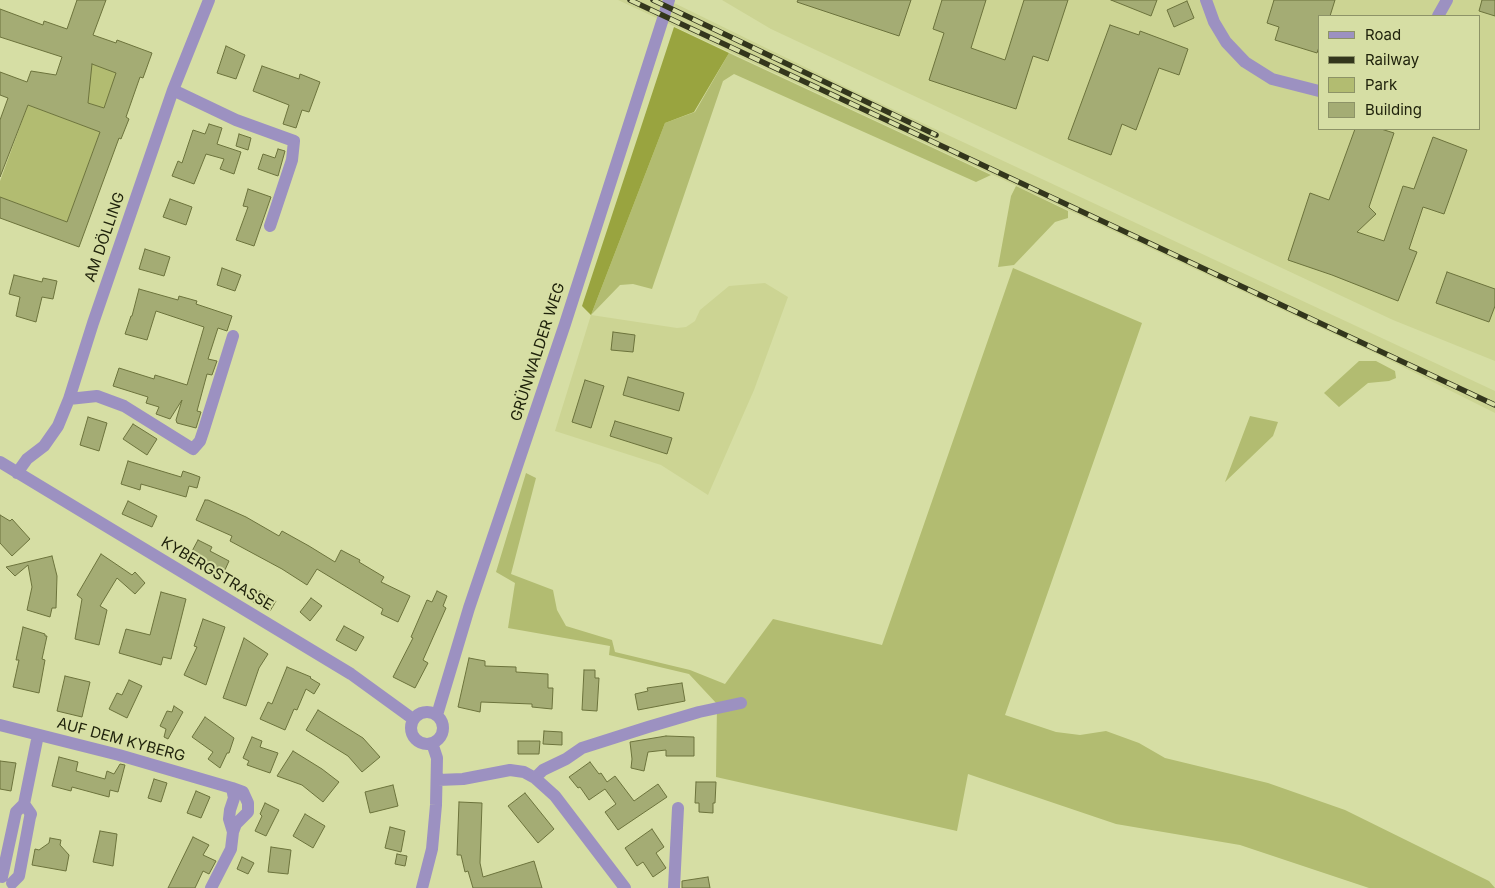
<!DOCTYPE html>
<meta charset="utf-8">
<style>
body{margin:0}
#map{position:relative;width:1495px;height:888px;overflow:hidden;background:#d6dea4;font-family:Inter,sans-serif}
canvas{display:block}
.legend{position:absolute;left:1318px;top:15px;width:162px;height:115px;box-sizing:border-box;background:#d6dea4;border:1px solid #8d9367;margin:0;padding:6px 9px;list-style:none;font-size:15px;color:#20230c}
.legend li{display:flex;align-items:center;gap:10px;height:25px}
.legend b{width:25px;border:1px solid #8d9367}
</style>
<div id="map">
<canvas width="1495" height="888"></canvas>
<ul class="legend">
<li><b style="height:6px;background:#9c91c1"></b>Road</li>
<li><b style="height:6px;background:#33361c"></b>Railway</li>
<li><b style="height:14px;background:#b2bc71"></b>Park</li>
<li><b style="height:14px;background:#a4ac74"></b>Building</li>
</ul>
</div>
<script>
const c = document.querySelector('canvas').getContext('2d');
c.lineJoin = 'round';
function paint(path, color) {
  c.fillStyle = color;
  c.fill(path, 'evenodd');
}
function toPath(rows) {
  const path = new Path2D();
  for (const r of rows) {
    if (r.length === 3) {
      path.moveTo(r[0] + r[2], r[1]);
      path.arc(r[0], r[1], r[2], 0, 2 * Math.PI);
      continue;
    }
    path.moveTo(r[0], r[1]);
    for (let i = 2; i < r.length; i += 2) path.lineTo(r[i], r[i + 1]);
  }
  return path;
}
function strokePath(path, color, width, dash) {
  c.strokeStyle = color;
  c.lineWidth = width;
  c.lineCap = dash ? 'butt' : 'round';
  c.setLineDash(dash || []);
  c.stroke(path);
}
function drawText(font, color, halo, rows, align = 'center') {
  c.font = font + ' Inter,sans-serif';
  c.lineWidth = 4;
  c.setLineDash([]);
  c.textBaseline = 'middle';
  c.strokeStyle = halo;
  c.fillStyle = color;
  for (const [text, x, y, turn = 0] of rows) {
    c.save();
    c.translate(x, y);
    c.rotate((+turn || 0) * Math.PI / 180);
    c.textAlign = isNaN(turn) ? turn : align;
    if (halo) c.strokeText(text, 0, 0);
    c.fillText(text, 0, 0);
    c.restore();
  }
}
paint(toPath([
 [618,0,668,0,856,92,1495,391,1495,413,1379,355],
 [722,0,1495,0,1495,361,1393,320,771,29],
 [1319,16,1479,16,1479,129,1319,129],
 [765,283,788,297,754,390,708,495,661,465,555,431,591,315,677,328,686,327,695,321,700,310,729,286]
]), '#ccd493');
paint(toPath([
 [729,53,991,175,976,182,734,74,723,81,652,289,633,284,620,285,591,315,665,123,695,112],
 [78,59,109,70,118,69,104,108,88,103,90,79],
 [28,105,100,132,67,222,0,197,0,181],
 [1016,186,1068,211,1068,218,1055,222,1014,265,998,267,1011,196],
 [1013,268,1142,323,1005,715,1056,732,1080,735,1106,731,1139,743,1165,758,1268,783,1345,810,1489,881,1495,888,1369,888,1240,845,1116,824,968,774,957,831,716,777,717,704,689,674,609,655,610,646,508,628,515,583,496,572,526,473,536,478,511,574,553,590,557,610,566,626,612,640,615,652,690,670,725,684,773,619,882,645],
 [1359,361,1376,361,1395,371,1396,378,1389,381,1368,383,1339,407,1324,393],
 [1250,416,1278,422,1273,436,1225,482]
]), '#b2bc71');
paint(toPath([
 [674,27,729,53,694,112,665,123,591,315,582,306]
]), '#99a43f');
const building = toPath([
 [77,0,106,0,93,35,116,43,117,40,152,53,143,78,140,77,126,117,129,119,121,139,119,138,79,247,0,218,0,197,67,222,100,132,28,105,0,177,0,120,8,98,0,95,0,72,27,82,31,71,56,75,62,57,0,37,0,9,43,25,44,21,67,29,77,0],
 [92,64,116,73,104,108,88,103,92,64],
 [798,0,911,0,899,36,797,2,798,0],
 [942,0,986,0,971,48,1005,60,1024,0,1068,0,1048,61,1033,56,1016,109,929,80,944,33,933,29,942,0],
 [1111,0,1157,0,1151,16,1111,0],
 [1274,0,1335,0,1330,16,1319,16,1319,47,1317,53,1275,40,1279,27,1267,23,1274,0],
 [1482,0,1495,0,1495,16,1479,11,1482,0],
 [1187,1,1194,18,1174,27,1167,10,1187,1],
 [1110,25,1139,35,1140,31,1188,49,1179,75,1159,68,1136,130,1122,124,1111,155,1068,139,1110,25],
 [226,46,245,55,236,79,217,73,226,46],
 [262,66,299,79,300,74,320,82,309,112,302,110,296,128,283,124,289,105,253,91,262,66],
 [209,124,222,128,217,144,241,152,234,174,220,169,224,159,206,154,194,184,172,176,178,161,182,163,193,130,205,134,209,124],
 [1355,129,1381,129,1394,133,1369,207,1376,214,1357,232,1384,241,1403,186,1414,189,1433,137,1467,150,1444,214,1423,207,1409,249,1417,252,1398,301,1332,275,1288,260,1310,193,1329,200,1355,129],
 [239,134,251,138,248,150,236,146,239,134],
 [278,149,285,151,278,176,258,169,263,154,275,158,278,149],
 [248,189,271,197,254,246,236,240,248,207,243,206,248,189],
 [170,199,192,207,186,225,163,217,170,199],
 [145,249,170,257,164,276,139,269,145,249],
 [222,268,241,275,235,291,217,285,222,268],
 [1447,272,1495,289,1495,306,1489,322,1436,303,1447,272],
 [14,275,42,282,43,278,57,281,53,299,42,297,36,322,16,316,20,297,9,294,14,275],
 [139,289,178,300,179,296,197,301,196,304,232,316,227,331,218,328,208,359,217,361,212,375,207,374,197,411,201,412,196,428,177,423,176,420,182,400,170,419,156,414,159,407,146,403,148,397,113,386,119,368,154,379,155,375,187,385,204,327,156,311,147,340,125,334,131,316,132,316,139,289],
 [613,332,635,335,633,352,611,350,613,332],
 [628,377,684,393,679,411,623,395,628,377],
 [585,380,604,386,591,428,572,422,585,380],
 [88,417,107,423,99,451,80,445,88,417],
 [615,421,672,438,667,454,610,436,615,421],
 [133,424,157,439,147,455,123,439,133,424],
 [128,461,181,477,183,471,192,474,200,477,197,488,189,486,186,497,141,484,140,490,121,484,128,461],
 [205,500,208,500,246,517,279,536,282,531,309,546,335,562,341,550,360,560,359,562,384,577,381,582,410,596,398,622,381,614,383,609,317,569,307,585,282,569,230,541,232,536,196,520,205,500],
 [128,501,157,516,152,527,122,514,128,501],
 [0,515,10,521,12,519,30,539,12,556,0,543,0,515],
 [198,540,212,547,210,551,229,561,224,572,210,565,211,563,191,553,198,540],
 [101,554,132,575,135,572,145,583,135,594,117,578,100,606,107,610,99,645,75,639,82,599,77,595,101,554],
 [52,556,57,576,56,608,52,608,50,617,27,610,32,587,28,565,15,576,6,567,52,556],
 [260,591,276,601,270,611,253,602,260,591],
 [437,591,447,596,443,606,446,608,423,660,428,663,415,688,393,677,413,638,411,637,427,600,432,602,437,591],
 [161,592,186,599,171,659,163,657,161,665,119,653,126,629,150,635,161,592],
 [311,598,322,606,310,621,300,612,311,598],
 [203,619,225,627,206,685,184,675,197,647,194,646,203,619],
 [344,626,364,637,356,651,336,640,344,626],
 [23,627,45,634,45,636,47,636,42,659,45,660,39,693,13,687,19,660,16,660,23,627],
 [244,638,268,654,259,668,246,706,223,698,244,638],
 [469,658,485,661,485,666,516,667,516,672,548,674,548,688,553,688,552,709,532,707,532,704,481,702,480,712,458,707,469,658],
 [287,667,311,677,310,678,320,684,314,694,306,689,297,710,294,709,285,730,260,719,268,702,272,704,287,667],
 [584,670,595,670,595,678,599,678,597,711,582,710,584,670],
 [65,676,90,682,82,717,57,711,65,676],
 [129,680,142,686,127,718,109,709,117,693,122,695,129,680],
 [682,683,685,701,638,710,635,694,648,691,647,688,682,683],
 [174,706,183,712,168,739,164,737,166,729,160,726,167,711,172,712,174,706],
 [318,710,363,738,380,757,362,772,348,756,306,730,318,710],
 [205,717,234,738,229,753,227,753,220,768,208,759,213,752,192,737,205,717],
 [544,731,562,732,562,745,543,744,544,731],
 [666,736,694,737,694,756,666,756,666,750,648,752,644,771,631,768,632,759,630,742,666,736],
 [252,737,262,741,260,747,278,753,270,773,247,765,249,761,243,758,252,737],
 [518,741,540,741,539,754,518,754,518,741],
 [293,751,322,769,339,782,323,802,302,785,277,776,293,751],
 [59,757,78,762,76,771,105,779,107,771,114,774,120,764,125,765,118,792,110,790,109,797,72,787,71,791,52,786,59,757],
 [0,761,16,763,11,791,0,789,0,761],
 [590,762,599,774,601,773,607,782,615,776,634,801,658,784,667,797,618,830,605,812,616,804,605,789,589,800,580,787,578,788,569,777,590,762],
 [154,779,167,783,161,802,148,798,154,779],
 [696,782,716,782,715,803,713,803,713,813,699,812,699,803,695,803,696,782],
 [393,785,398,806,370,813,365,792,393,785],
 [196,791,210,797,201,818,187,813,196,791],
 [525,793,554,829,538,843,508,806,525,793],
 [459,802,482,803,480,863,483,877,534,861,542,888,473,888,468,871,465,872,461,855,457,855,459,802],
 [265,803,279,810,266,836,255,831,262,816,260,814,265,803],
 [305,814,325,826,313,848,293,836,305,814],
 [390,827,405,831,401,852,385,848,390,827],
 [652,829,664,847,656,853,666,868,653,877,643,862,637,866,625,848,652,829],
 [100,831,117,834,113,866,93,862,100,831],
 [193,837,209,845,203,855,216,861,209,874,203,871,195,888,168,888,193,837],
 [50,838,61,840,60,845,69,855,66,871,32,865,35,849,39,850,49,843,50,838],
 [271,847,291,850,288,874,268,872,271,847],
 [397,854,407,856,405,866,395,864,397,854],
 [242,857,254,863,248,874,237,869,242,857],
 [708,877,710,888,682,888,682,881,708,877]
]);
paint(building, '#a4ac74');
strokePath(building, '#6c733c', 1);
strokePath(toPath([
 [1206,0,1214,22,1226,42,1245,62,1272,79,1319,91],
 [1438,16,1447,0],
 [173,90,236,120,294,141,292,160,270,226],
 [69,399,97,396,124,406,193,449,200,441,204,429,233,336],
 [0,462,351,674,413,719],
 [17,473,27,459,44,446,58,426,69,399,93,323,173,90,209,0],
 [427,728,16],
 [437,715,469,608,565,324,669,0],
 [0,725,119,755,232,788,243,792,248,803,248,812,236,824,233,832,231,849,211,888],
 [535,778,543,770,566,759,582,748,648,727,699,712,741,703],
 [438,780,463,779,510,770,524,772,535,778,555,796,625,888],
 [232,788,234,798,230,810,229,819,233,832],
 [24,804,38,735],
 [2,877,16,812,24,804,31,814,30,817,19,876,12,883],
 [422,888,432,849,436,805,437,758,432,743],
 [674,888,678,808]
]), '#9c91c1', 12);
const rail = toPath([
 [630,0,1495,405],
 [653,0,936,135]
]);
strokePath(rail, '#33361c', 5.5);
strokePath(rail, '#d6dea4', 4, [11]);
drawText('15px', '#20230c', '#d6dea4', [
 ["AM DÖLLING",105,237,-71],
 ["GRÜNWALDER WEG",538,352,-72],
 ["KYBERGSTRASSE",217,574,31],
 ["AUF DEM KYBERG",121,740,15]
]);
</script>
